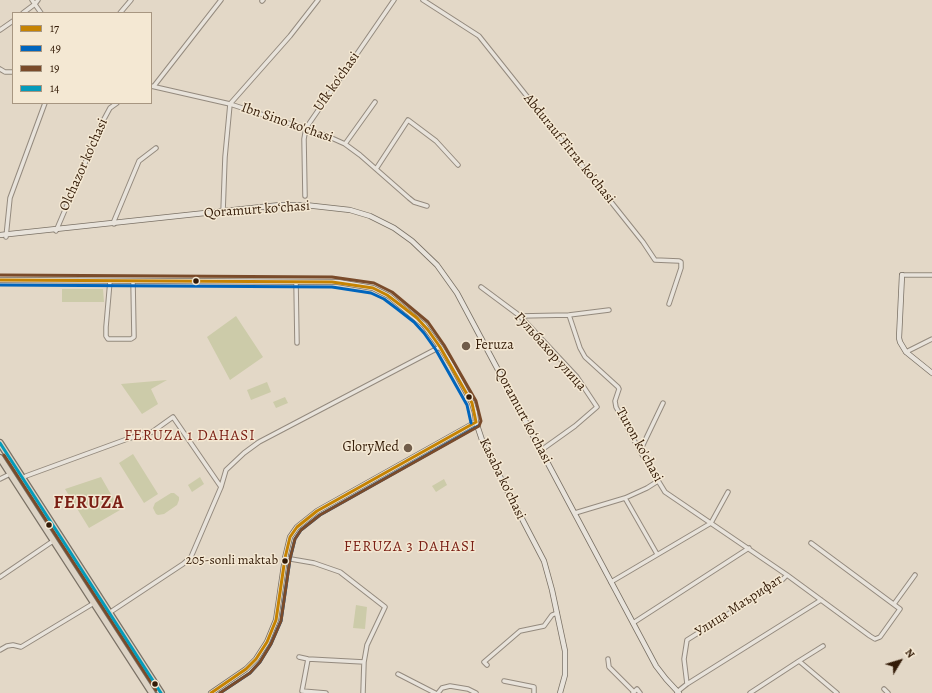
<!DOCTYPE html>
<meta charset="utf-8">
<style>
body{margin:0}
#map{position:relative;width:932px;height:693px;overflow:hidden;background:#e3d8c7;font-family:Alegreya,serif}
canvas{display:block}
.legend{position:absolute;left:12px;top:12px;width:140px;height:92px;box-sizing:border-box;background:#f4e8d3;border:1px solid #a79681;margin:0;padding:5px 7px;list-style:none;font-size:12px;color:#331b07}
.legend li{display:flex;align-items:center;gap:8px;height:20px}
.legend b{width:20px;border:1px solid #a79681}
.north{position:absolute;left:880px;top:641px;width:40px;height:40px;-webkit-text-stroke:3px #f4e8d3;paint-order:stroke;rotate:52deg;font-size:11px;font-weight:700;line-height:16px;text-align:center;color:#331b07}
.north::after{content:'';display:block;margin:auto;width:14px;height:18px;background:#331b07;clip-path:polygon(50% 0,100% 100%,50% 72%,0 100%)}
</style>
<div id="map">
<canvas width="932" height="693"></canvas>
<ul class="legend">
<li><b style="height:5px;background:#c68302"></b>17</li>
<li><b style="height:5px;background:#0065bd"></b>49</li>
<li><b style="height:5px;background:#7a4b2a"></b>19</li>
<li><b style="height:5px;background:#059bba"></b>14</li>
</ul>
<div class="north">N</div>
</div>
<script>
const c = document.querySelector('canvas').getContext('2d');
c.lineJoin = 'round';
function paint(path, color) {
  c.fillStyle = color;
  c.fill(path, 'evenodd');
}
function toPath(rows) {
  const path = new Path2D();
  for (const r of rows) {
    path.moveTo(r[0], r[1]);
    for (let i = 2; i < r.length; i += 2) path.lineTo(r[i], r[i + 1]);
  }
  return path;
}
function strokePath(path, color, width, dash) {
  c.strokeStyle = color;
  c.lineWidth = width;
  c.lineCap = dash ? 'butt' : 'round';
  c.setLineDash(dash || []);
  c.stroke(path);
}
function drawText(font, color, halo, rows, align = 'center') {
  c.font = font + ' Alegreya,serif';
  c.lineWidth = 3;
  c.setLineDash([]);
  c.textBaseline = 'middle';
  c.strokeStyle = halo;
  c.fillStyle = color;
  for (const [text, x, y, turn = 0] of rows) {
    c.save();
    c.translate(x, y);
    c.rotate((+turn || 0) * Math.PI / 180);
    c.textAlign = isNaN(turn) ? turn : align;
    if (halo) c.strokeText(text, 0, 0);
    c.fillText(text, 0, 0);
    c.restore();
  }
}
paint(toPath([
 [62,289,103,289,104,302,62,302],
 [236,316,263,357,230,380,207,337],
 [167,380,151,389,158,404,142,414,121,384],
 [267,382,271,392,251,400,247,390],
 [285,397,288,403,276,408,273,402],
 [133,454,158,494,144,503,119,463],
 [101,477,120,510,89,528,65,489],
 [200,477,204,484,192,492,188,485],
 [444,479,447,485,436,492,432,486],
 [171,493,174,493,179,497,179,500,177,505,164,514,158,515,156,514,153,508,155,503],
 [356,605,367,607,365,629,353,628]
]), '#cccba9');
const street = toPath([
 [32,0,41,13],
 [423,0,479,36,643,242,655,260,679,261,681,262,681,268,669,304],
 [262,1,263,0],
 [23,13,35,4,38,0],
 [120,13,131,0],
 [0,30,13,21],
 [0,69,5,72,13,72],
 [151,86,230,104,325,135,345,144,360,155,409,198,414,202,427,206],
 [154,86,221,0],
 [345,144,375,102],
 [376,169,408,120,436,141,458,165],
 [305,196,304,139,306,128,394,0],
 [223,212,225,157,230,104,290,36,318,0],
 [114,224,114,221,139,161,156,148],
 [56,231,103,121,110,108,117,103],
 [6,237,10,198,45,103],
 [902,275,932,275],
 [110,281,106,327,106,336,108,339,131,339,134,337,133,281],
 [296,282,297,343],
 [481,287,520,316,577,377,597,407,575,426,540,451],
 [569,315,580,348,585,357,618,387,619,389,615,401,616,407,640,451,665,492,787,575,870,636,875,639,880,637,900,609,811,543],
 [520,316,569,315,609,310],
 [906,352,932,339],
 [640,451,663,403],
 [23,478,26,476,130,438,152,432,173,417,221,487],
 [0,479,10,474],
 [625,498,657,554],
 [575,513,625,498,647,488,658,481],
 [285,558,314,563,340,572,385,607,367,645,364,662,363,693],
 [0,577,53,541],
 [611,582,711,523,728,492],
 [894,604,915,575],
 [109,613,183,564,191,557,221,487,226,470,244,453,259,442,440,347],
 [633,623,749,548],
 [0,650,7,646,13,645,21,647,94,603],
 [299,657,308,659,364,662],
 [308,659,302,691,326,693],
 [608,659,609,667,634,692,633,693],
 [799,661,823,646],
 [487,665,484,662,520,631,544,626,552,615,557,613],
 [398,674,435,693],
 [504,681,534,687,534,693],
 [687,684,684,659,687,640,782,580,787,575],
 [884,689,888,693],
 [634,692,637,689,640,693],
 [677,692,687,684,821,600],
 [438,693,442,688,450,686,468,689,476,693],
 [750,693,799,661,837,693]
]);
const secondary = toPath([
 [0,235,280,205,305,205,350,210,370,216,394,228,412,241,437,265,457,293,656,666,666,679,679,693],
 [902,275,899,338,900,342,906,352,932,373],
 [0,280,338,282,373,288,389,296,424,325,440,347,452,366,472,403,475,413,476,422,484,446,544,561,552,590,565,651,565,675,560,693],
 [211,693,246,669,256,659,267,642,276,620,285,558,290,537,297,527,317,511,476,422]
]);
const primary = toPath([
 [0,443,161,693],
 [0,458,152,693]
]);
strokePath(street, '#948a7e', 5.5);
strokePath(secondary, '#7a7165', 6);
strokePath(primary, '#7a7165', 8);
strokePath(street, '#e8e3db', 3.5);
strokePath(secondary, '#e8e3db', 4.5);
strokePath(primary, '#dcd3c5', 5.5);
strokePath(toPath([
 [0,280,332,282,373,288,387,295,399,304,417,318,428,330,440,347,472,403,476,422],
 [211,693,246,669,256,659,267,642,276,620,285,558,290,537,297,527,317,511,476,422]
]), '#c68302', 3);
strokePath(toPath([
 [0,285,332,287,371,293,384,299,396,308,414,322,424,333,436,350,467,405,471,423],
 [220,693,250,673,260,662,271,644,281,621,290,559,295,539,301,530,320,515,478,426]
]), '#0065bd', 3);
strokePath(toPath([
 [0,275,332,277,374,283,392,292,428,322,444,345,476,401,481,421,479,426,320,515,301,530,295,539,290,559,281,621,271,644,260,662,250,673,220,693],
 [4,455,156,690]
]), '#7a4b2a', 3);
strokePath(toPath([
 [0,443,161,693]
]), '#059bba', 3);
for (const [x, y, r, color] of [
 [196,281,3.5,"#331b07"],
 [466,346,5,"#715d4a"],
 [469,397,3.5,"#331b07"],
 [408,448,5,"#715d4a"],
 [49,525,3.5,"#331b07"],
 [285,561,3.5,"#331b07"],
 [155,684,3.5,"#331b07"]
]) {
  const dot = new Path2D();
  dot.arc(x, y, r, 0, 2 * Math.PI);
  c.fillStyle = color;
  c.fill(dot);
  strokePath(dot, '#f4e8d3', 1.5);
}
drawText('13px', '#331b07', '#f4e8d3', [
 ["205-sonli maktab",278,561]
], 'right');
drawText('14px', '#331b07', '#f4e8d3', [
 ["Ufk ko'chasi",337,82,-55],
 ["Ibn Sino ko'chasi",287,123,19],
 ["Abdurauf Fitrat ko'chasi",569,149,51],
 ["Olchazor ko'chasi",84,165,-66],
 ["Qoramurt koʻchasi",257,210,-4],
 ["Гульбахор улица",550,352,48],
 ["Qoramurt koʻchasi",523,416,62],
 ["Turon ko'chasi",639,445,61],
 ["Kasaba ko'chasi",502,479,64],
 ["Улица Маърифат",739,606,-33]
]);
drawText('14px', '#331b07', '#f4e8d3', [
 ["Feruza",475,346],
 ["GloryMed",399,448,"right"]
], 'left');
c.letterSpacing = '1px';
drawText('15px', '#7a1f14', '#f4e8d3', [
 ["FERUZA 1 DAHASI",190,436],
 ["FERUZA 3 DAHASI",410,547]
]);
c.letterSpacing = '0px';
c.letterSpacing = '1px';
drawText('bold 18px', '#7a1f14', '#f4e8d3', [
 ["FERUZA",89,504]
]);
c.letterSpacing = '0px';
</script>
